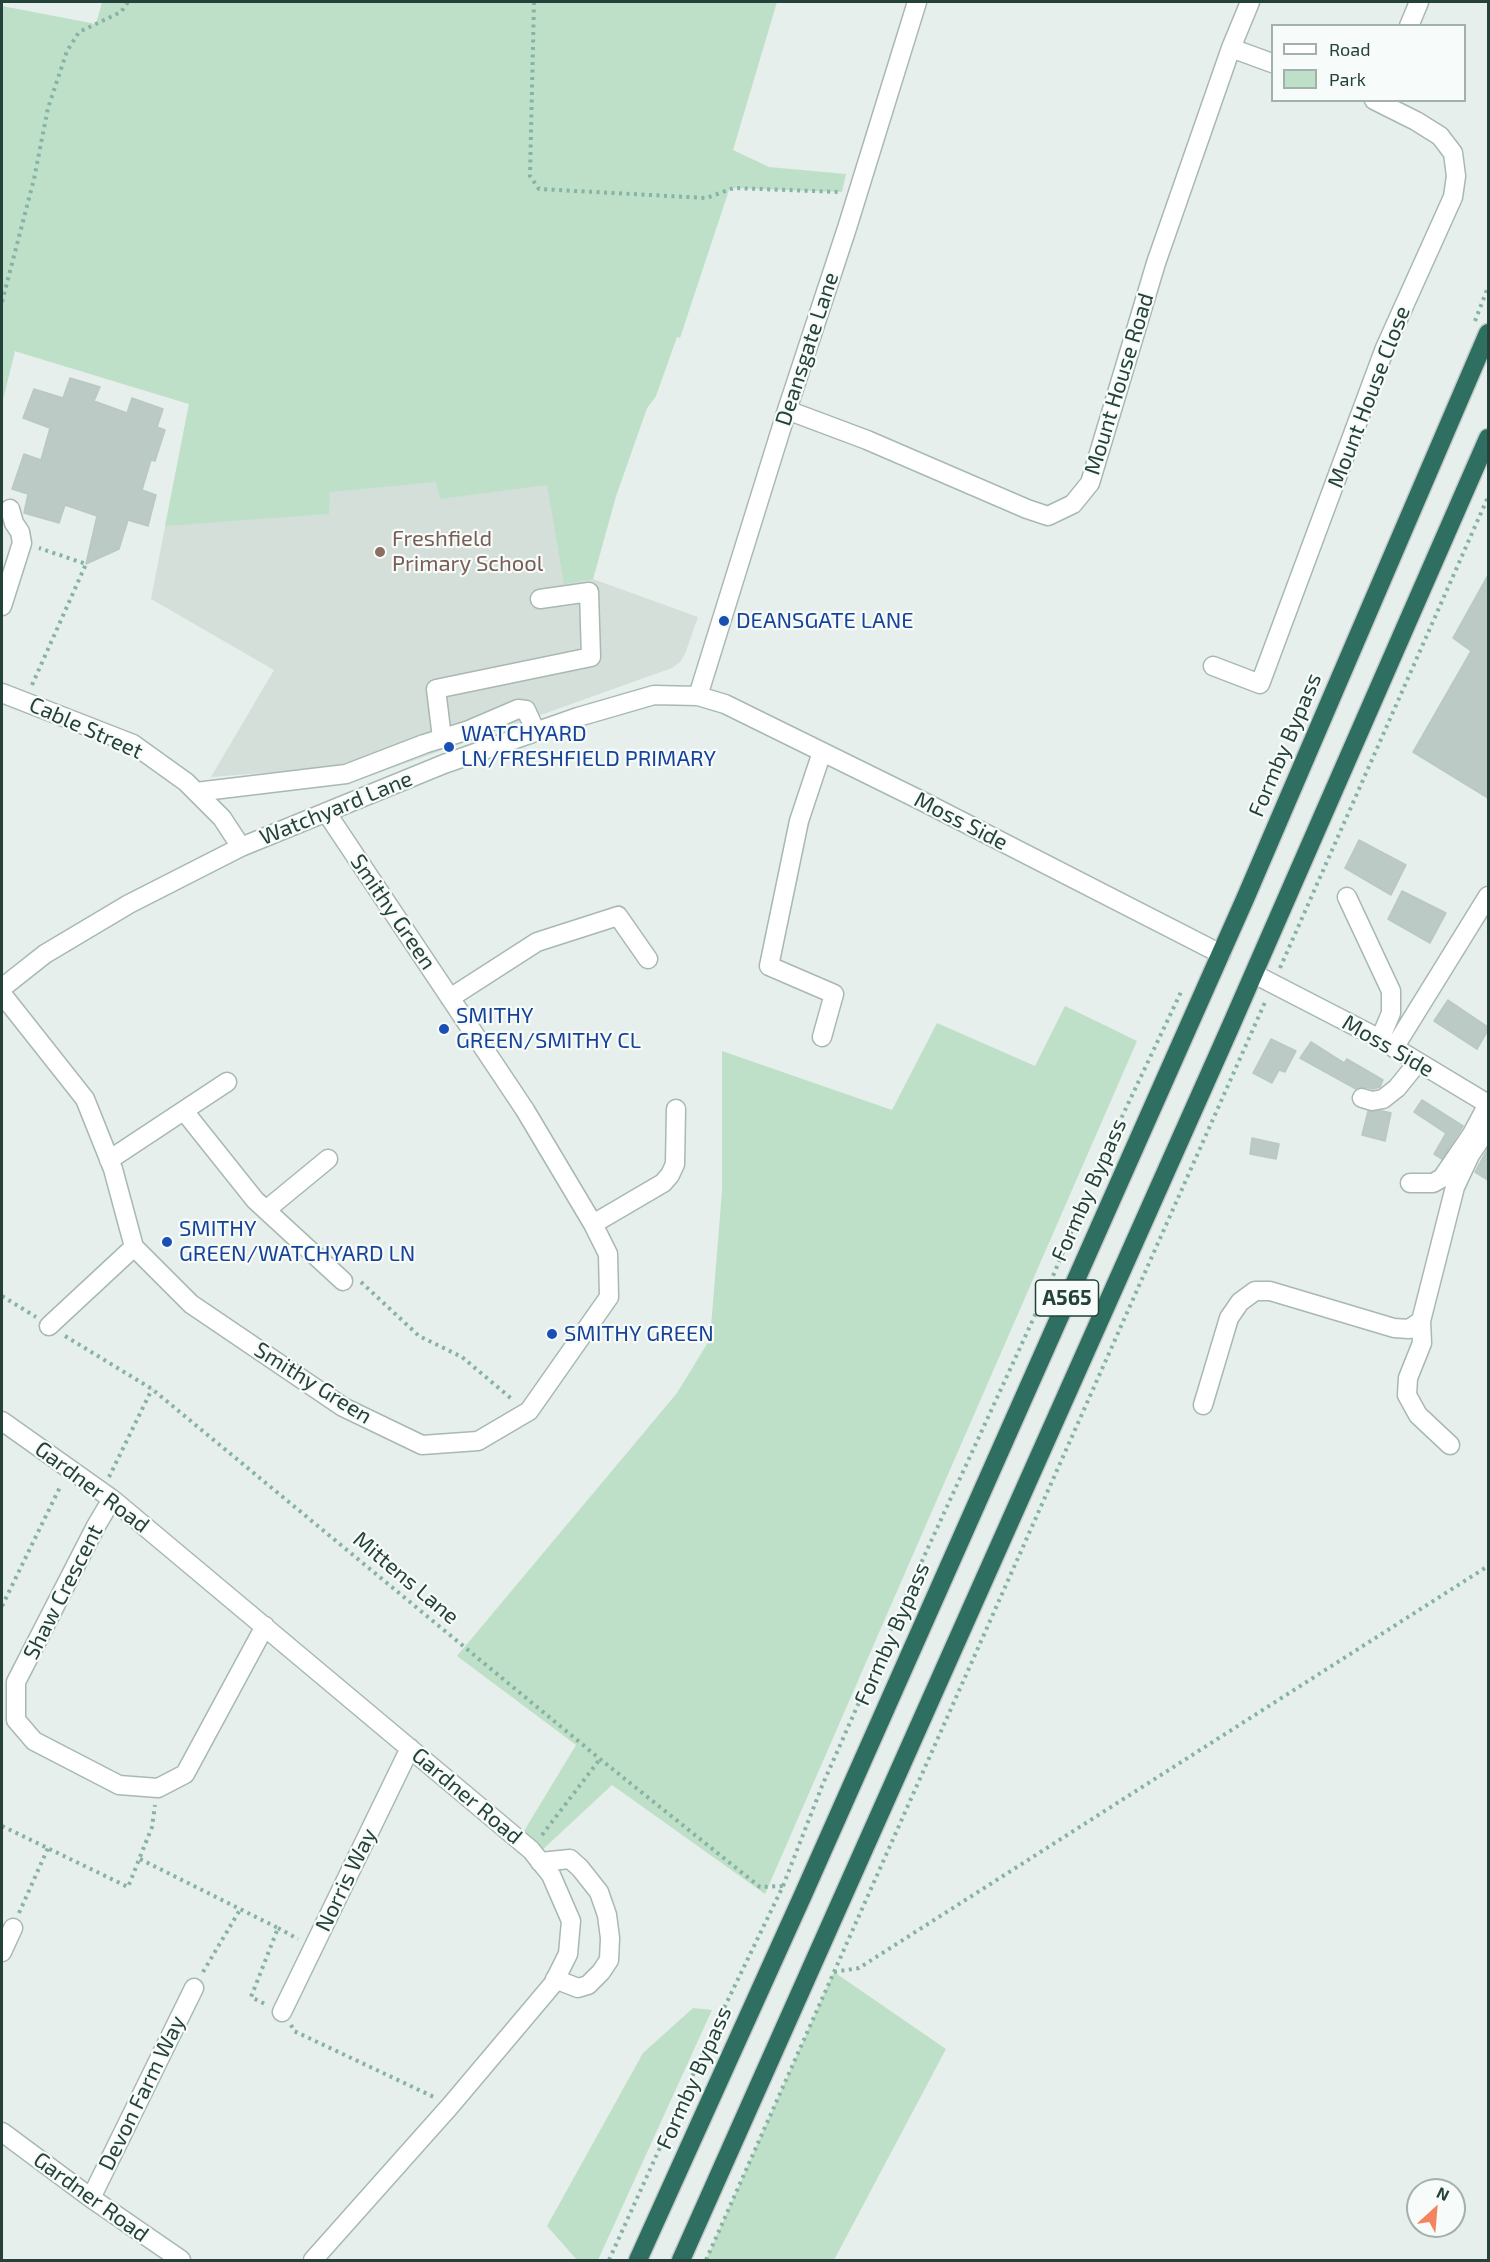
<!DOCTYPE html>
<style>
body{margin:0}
#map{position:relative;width:1490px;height:2262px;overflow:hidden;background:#e6efeb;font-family:"Exo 2",sans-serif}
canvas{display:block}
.frame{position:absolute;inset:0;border:3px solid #24423a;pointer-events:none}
.legend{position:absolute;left:1271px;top:24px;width:195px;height:78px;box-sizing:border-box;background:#f7fbf9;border:2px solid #a3b1ad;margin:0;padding:8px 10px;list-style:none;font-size:18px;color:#24423a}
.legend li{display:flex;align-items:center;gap:12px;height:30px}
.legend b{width:30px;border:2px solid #a3b1ad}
.north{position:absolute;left:1406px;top:2178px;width:60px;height:60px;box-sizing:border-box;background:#f7fbf9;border:2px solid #a3b1ad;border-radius:50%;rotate:26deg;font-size:16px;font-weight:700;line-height:24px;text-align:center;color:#24423a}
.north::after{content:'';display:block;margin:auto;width:21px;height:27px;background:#f4845f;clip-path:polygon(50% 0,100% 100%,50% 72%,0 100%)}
</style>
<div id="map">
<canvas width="1490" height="2262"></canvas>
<div class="frame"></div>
<ul class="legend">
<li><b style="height:8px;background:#fff"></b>Road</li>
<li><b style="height:16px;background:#bfe0c8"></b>Park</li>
</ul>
<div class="north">N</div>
</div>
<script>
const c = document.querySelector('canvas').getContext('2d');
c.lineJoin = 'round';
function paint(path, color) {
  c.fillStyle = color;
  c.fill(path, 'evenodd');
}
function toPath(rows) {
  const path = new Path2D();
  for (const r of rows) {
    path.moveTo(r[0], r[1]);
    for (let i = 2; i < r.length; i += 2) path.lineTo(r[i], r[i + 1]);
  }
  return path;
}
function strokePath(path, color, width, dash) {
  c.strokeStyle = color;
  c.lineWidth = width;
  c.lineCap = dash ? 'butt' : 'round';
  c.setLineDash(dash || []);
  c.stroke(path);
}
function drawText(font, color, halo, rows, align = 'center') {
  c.font = font + ' "Exo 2",sans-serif';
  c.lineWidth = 4.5;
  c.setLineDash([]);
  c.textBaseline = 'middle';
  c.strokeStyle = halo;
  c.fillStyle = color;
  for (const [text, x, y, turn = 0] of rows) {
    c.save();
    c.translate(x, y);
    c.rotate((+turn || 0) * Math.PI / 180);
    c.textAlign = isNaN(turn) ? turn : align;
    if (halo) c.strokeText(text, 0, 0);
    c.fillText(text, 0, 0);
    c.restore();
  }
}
paint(toPath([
 [14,351,656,396,647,408,616,496,593,579,698,617,685,654,680,662,672,668,356,781,354,766,211,777,274,670,151,599,189,404]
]), '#d4dfda');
paint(toPath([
 [102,2,777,2,733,150,769,167,846,174,842,192,734,188,729,190,680,338,677,337,656,396,647,408,616,496,593,579,564,584,547,485,440,499,436,482,330,492,329,514,165,526,189,404,15,351,2,404,2,6,96,24],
 [1065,1006,1137,1041,765,1894,612,1785,539,1853,521,1836,576,1745,457,1656,677,1393,710,1339,722,1191,722,1051,892,1110,937,1023,1035,1066],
 [834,1972,946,2049,834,2260,706,2260],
 [693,2008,712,2010,598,2260,577,2260,547,2226,643,2053]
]), '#bfe0c8');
const building = toPath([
 [70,378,100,387,94,401,127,413,132,398,163,409,157,427,165,430,155,461,151,460,142,490,156,495,148,526,128,520,119,549,86,564,97,516,65,505,59,523,24,513,28,494,12,489,24,454,41,460,50,428,23,418,34,389,63,398,70,378],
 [1488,575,1488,798,1413,752,1471,651,1453,638,1488,575],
 [1359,840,1406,865,1391,895,1345,868,1359,840],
 [1402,891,1446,913,1430,943,1388,919,1402,891],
 [1448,1000,1488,1027,1488,1030,1477,1049,1434,1021,1448,1000],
 [1271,1039,1296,1051,1285,1072,1279,1070,1272,1083,1253,1073,1271,1039],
 [1311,1042,1344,1063,1347,1059,1383,1080,1380,1087,1373,1089,1365,1087,1356,1089,1300,1058,1311,1042],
 [1422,1100,1463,1126,1442,1159,1434,1154,1446,1133,1414,1112,1422,1100],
 [1368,1111,1383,1111,1391,1113,1385,1141,1362,1135,1368,1111],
 [1252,1138,1279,1144,1276,1159,1250,1154,1252,1138],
 [1488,1148,1488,1180,1475,1172,1488,1148]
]);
paint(building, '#bbcac4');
strokePath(building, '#b8c9c2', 1.5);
const minor = toPath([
 [1409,26,1419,2],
 [1231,48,1272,63],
 [787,410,867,440,1027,509,1048,516,1073,504,1090,483,1156,263,1231,48,1250,2],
 [2,606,22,543,20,532,14,523,10,509],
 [1213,666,1260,684,1385,348,1453,197,1456,176,1453,153,1440,136,1416,121,1374,100],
 [2,693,133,744,186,782,222,818,241,847],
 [698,696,787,410,847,228,917,2],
 [442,738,436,689,591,657,589,592,540,599],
 [196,792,346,774,424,744,469,730,518,709,526,710,536,732],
 [1347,897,1391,991,1391,1013,1380,1039],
 [1254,974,1380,1039,1488,1104],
 [2,988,45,954,129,904,241,847,444,764,578,717,654,695,698,696,725,704,922,801,1221,954],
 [2,994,85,1099,113,1169,134,1247,191,1304,343,1407,422,1445,478,1441,529,1411,609,1297,608,1254,593,1224,525,1110,326,812],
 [450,998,537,942,618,916,648,959],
 [822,1037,834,994,769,966,799,821,822,752],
 [1394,1048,1488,896],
 [1362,1098,1372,1101,1383,1099,1397,1088,1418,1062],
 [184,1111,255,1200,343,1281],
 [109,1160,227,1082],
 [1410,1183,1433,1183,1442,1178,1472,1134,1488,1104],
 [266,1210,328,1159],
 [593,1224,663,1183,670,1175,675,1164,676,1109],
 [1421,1321,1422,1343,1408,1378,1407,1395,1418,1415,1450,1445],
 [49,1326,134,1247],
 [1203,1405,1229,1318,1240,1302,1255,1291,1270,1291,1394,1328,1409,1329,1421,1321,1455,1187,1470,1155,1488,1128],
 [2,1421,112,1499,531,1850,551,1875,571,1921,568,1954,553,1984,451,2105,313,2260],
 [112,1499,96,1526,16,1682,16,1720,34,1741,119,1785,158,1788,185,1774,265,1626],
 [540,1862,570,1859,580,1868,599,1892,607,1915,610,1938,609,1960,601,1972,588,1985,578,1988,555,1979],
 [2,1952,13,1928],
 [282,2012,410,1748],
 [2,2132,91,2198,181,2260],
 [91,2198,194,1988]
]);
const highway = toPath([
 [638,2260,803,1895,1245,899,1488,333],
 [681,2260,1229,1030,1488,438]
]);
strokePath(minor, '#a8b8b2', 21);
strokePath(highway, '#c2cac8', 21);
strokePath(toPath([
 [534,2,530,176,539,189,706,198,734,188,839,192],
 [2,302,34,179,48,108,67,51,79,32,121,12,128,2],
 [1475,321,1488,287],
 [32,685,86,564,39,548],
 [1280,968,1488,497],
 [361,1282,419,1336,462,1357,513,1400],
 [2,1296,36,1317],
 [65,1336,152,1389,600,1759,760,1887,783,1886],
 [109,1477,152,1389],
 [2,1606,61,1485],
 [2,1826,128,1887,152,1827,155,1805],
 [542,1835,600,1759],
 [140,1859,278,1928,251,1997,265,2004],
 [19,1913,48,1848],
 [278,1928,298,1939],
 [203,1972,241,1908],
 [834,1972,859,1968,1488,1566],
 [291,2025,294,2031,436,2098],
 [609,2260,711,2035,783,1886,822,1786,910,1587,1053,1276,1101,1161,1181,992],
 [706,2260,1266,1000]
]), '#86b3a5', 4, [3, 4.5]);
strokePath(minor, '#fff', 18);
strokePath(highway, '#2f6f62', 18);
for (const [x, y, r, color] of [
 [380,552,6,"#8d6e63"],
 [724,621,6,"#1a4fb4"],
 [449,747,6,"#1a4fb4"],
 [444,1029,6,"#1a4fb4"],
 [167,1242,6,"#1a4fb4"],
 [552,1334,6,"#1a4fb4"]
]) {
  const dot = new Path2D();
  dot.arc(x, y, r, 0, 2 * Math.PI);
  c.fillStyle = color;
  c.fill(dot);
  strokePath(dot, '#f7fbf9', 2);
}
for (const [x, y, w] of [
 [1067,1298,63]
]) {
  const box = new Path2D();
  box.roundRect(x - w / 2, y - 18, w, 36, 4.5);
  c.fillStyle = '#f7fbf9';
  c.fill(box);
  strokePath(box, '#24423a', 1.5);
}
drawText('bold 21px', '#24423a', null, [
 ["A565",1067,1298]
]);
drawText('22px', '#24423a', '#f7fbf9', [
 ["Deansgate Lane",807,349,-72],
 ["Mount House Road",1119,384,-73],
 ["Mount House Close",1369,397,-69],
 ["Cable Street",86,728,24],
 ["Formby Bypass",1285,745,-67],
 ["Watchyard Lane",336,808,-22],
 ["Moss Side",961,821,27],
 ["Smithy Green",393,912,56],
 ["Moss Side",1388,1046,30],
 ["Formby Bypass",1089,1190,-66],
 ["Smithy Green",313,1383,32],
 ["Gardner Road",92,1487,37],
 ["Mittens Lane",406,1578,40],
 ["Shaw Crescent",63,1592,-63],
 ["Formby Bypass",892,1634,-66],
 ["Gardner Road",467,1796,40],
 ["Norris Way",346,1880,-64],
 ["Formby Bypass",694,2078,-66],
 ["Devon Farm Way",142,2093,-64],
 ["Gardner Road",91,2197,36]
]);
drawText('22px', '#785e54', '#f7fbf9', [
 ["Freshfield",392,539],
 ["Primary School",392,564]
], 'left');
drawText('22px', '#164399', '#f7fbf9', [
 ["DEANSGATE LANE",736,621],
 ["WATCHYARD",461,734],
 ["LN/FRESHFIELD PRIMARY",461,759],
 ["SMITHY",456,1016],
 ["GREEN/SMITHY CL",456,1041],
 ["SMITHY",179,1229],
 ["GREEN/WATCHYARD LN",179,1254],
 ["SMITHY GREEN",564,1334]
], 'left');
</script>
